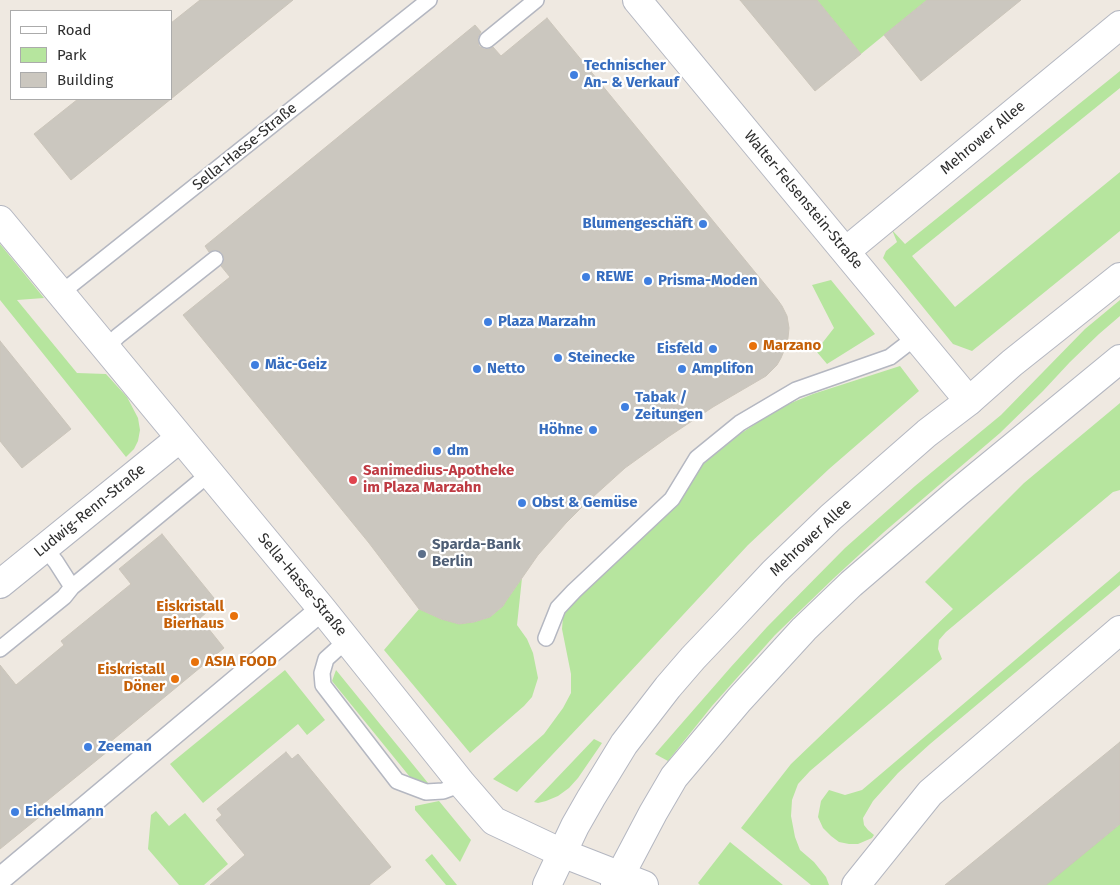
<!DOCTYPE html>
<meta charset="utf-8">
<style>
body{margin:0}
#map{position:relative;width:1120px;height:885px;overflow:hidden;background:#efe9e1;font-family:"Fira Sans",sans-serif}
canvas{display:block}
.legend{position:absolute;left:10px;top:10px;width:162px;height:90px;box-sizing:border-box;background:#fff;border:1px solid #ababab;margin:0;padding:6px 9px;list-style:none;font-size:15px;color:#2e2e2e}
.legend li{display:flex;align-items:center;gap:10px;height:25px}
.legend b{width:25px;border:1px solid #ababab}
</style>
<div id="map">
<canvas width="1120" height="885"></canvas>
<ul class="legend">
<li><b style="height:6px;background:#fff"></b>Road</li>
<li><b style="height:14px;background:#b6e59e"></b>Park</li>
<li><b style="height:14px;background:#cbc7bf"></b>Building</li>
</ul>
</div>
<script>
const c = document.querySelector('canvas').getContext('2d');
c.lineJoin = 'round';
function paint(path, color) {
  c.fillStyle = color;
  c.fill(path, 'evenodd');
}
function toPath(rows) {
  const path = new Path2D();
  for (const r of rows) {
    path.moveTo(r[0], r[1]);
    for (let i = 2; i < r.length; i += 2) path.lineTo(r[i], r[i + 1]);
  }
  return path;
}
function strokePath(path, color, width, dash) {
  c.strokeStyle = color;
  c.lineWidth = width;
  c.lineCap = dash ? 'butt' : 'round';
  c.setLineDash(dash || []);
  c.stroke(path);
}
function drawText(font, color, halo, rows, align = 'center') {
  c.font = font + ' "Fira Sans",sans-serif';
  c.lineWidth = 4.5;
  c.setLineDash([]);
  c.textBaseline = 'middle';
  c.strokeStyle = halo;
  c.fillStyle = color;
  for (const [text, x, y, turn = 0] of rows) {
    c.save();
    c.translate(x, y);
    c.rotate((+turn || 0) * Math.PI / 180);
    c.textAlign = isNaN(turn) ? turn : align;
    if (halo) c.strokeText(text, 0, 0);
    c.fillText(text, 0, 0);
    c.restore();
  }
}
paint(toPath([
 [817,0,927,0,861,54],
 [1120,71,1120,88,912,256,955,307,1120,172,1120,231,972,351,953,344,883,258,886,251,897,242,892,230,905,244],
 [0,244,44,298,17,300,77,373,106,374,127,397,138,418,140,430,138,441,134,449,126,457,0,300],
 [831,280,875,334,827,364,816,351,834,328,812,285],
 [1120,300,1120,316,1099,334,1070,362,1043,391,1000,433,884,532,834,578,775,635,712,706,668,761,655,754,730,668,767,627,845,548,915,486,1001,415,1085,329],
 [900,366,919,391,829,469,748,545,603,701,517,792,493,779,544,734,563,708,571,693,571,674,562,629,563,616,569,605,697,469,740,434,781,407,813,394],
 [1120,403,1120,490,1113,492,946,632,939,640,938,649,942,659,810,771,798,784,792,800,791,816,795,837,800,850,814,862,826,877,829,885,811,885,741,828,791,764,953,609,925,582,1024,483],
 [1120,571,1120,585,930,744,898,773,873,801,863,818,864,825,868,830,874,835,872,838,858,844,849,844,839,842,831,836,823,828,818,817,821,801,829,790,845,795,862,790],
 [522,578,517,625,527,639,533,653,538,678,532,697,524,706,470,753,384,650,419,609,441,619,449,621,459,624,474,622,490,617,503,606,506,601],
 [285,670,325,720,307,735,298,724,203,803,170,764],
 [336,670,428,783,422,784,414,782,332,681],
 [594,739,602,743,578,778,569,788,558,796,546,801,538,803,534,802],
 [439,801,471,840,460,862,415,810,415,806],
 [156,811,169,826,185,813,228,864,204,885,179,885,148,849,151,815],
 [1120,824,1120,885,1038,885,1063,870],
 [730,842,783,885,700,885,698,883],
 [432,854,457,885,446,885,425,860]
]), '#b6e59e');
const building = toPath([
 [200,0,293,0,71,180,34,134,78,99,171,99,171,23,200,0],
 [740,0,817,0,861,54,815,91,740,0],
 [927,0,1021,0,921,81,884,35,927,0],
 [547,18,777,299,782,306,787,316,789,328,788,338,786,346,781,358,777,365,766,376,713,407,668,437,625,468,583,506,566,523,538,555,506,601,503,606,490,617,474,622,459,624,441,619,419,609,369,543,183,315,230,277,221,266,223,263,224,258,222,253,219,251,214,250,209,252,205,246,475,25,481,32,478,37,478,42,479,46,484,49,489,49,493,47,501,56,547,18],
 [0,341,71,429,22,468,0,441,0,341],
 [162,534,218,603,200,618,224,648,109,743,113,747,38,808,43,814,0,849,0,665,16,685,64,645,61,641,131,584,119,569,162,534],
 [1120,742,1120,824,1046,885,945,885,1120,742],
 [286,752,292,759,298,754,391,867,369,885,210,885,245,855,216,820,222,815,217,809,286,752]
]);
paint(building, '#cbc7bf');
strokePath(building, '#cbc5ba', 1);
const service = toPath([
 [487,40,536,0],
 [61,293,429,0],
 [106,348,118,336,215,259],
 [44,547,56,562,72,587],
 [546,638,558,608,574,591,672,499,697,458,740,423,796,390,890,357,916,337],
 [347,640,326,659,322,673,323,685,397,781,426,792,443,791,462,784],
 [0,649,64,597,72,587,209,474]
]);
const pedestrian = toPath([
 [0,879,322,609]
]);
const minor = toPath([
 [637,0,969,401],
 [0,220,322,609,462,784,494,821,562,853,644,885],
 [846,251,1120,25],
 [0,584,180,438],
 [856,885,930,793,1120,630]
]);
const secondary = toPath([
 [547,885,575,826,591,798,624,744,668,687,693,658,731,618,774,572,831,517,927,433,969,401,1012,363,1120,277],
 [615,885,653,813,674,777,739,700,804,629,851,584,957,493,1120,359]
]);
strokePath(service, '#b4b7c1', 18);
strokePath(pedestrian, '#b4b7c1', 25);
strokePath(minor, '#b4b7c1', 30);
strokePath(secondary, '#b4b7c1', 30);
strokePath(service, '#fff', 15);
strokePath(pedestrian, '#fff', 22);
strokePath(minor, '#fff', 28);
strokePath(secondary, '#fff', 28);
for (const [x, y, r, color] of [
 [574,75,5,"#3f7fe0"],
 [703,224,5,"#3f7fe0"],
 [586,277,5,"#3f7fe0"],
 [648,281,5,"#3f7fe0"],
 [488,322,5,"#3f7fe0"],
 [753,346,5,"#e8710a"],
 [713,349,5,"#3f7fe0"],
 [558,358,5,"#3f7fe0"],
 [255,365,5,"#3f7fe0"],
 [477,369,5,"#3f7fe0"],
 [682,369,5,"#3f7fe0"],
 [625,407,5,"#3f7fe0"],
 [593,430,5,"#3f7fe0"],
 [437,451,5,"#3f7fe0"],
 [353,480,5,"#e0444e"],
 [522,503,5,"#3f7fe0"],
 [422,554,5,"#5c6f8a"],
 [234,616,5,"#e8710a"],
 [195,662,5,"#e8710a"],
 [175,679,5,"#e8710a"],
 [88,747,5,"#3f7fe0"],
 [15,812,5,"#3f7fe0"]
]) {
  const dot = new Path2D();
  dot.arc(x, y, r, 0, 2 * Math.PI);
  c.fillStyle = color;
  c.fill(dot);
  strokePath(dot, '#fff', 2);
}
drawText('bold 15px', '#366cbe', '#fff', [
 ["Technischer",584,66],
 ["An- & Verkauf",584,83],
 ["Blumengeschäft",693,224,"right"],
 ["REWE",596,277],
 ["Prisma-Moden",658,281],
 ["Plaza Marzahn",498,322],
 ["Eisfeld",703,349,"right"],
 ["Steinecke",568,358],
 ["Mäc-Geiz",265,365],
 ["Netto",487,369],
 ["Amplifon",692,369],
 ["Tabak /",635,398],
 ["Zeitungen",635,415],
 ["Höhne",583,430,"right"],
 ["dm",447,451],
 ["Obst & Gemüse",532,503],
 ["Zeeman",98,747],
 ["Eichelmann",25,812]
], 'left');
drawText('15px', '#2e2e2e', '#fff', [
 ["Mehrower Allee",983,138,-40],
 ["Sella-Hasse-Straße",245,147,-39],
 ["Walter-Felsenstein-Straße",803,200,50],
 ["Ludwig-Renn-Straße",90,511,-39],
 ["Mehrower Allee",811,538,-43],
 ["Sella-Hasse-Straße",302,585,50]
]);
drawText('bold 15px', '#c56008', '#fff', [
 ["Marzano",763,346],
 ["Eiskristall",224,607,"right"],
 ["Bierhaus",224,624,"right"],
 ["ASIA FOOD",205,662],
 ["Eiskristall",165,670,"right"],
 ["Döner",165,687,"right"]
], 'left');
drawText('bold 15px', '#be3a42', '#fff', [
 ["Sanimedius-Apotheke",363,471],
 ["im Plaza Marzahn",363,488]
], 'left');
drawText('bold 15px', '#4e5e75', '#fff', [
 ["Sparda-Bank",432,545],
 ["Berlin",432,562]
], 'left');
</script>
